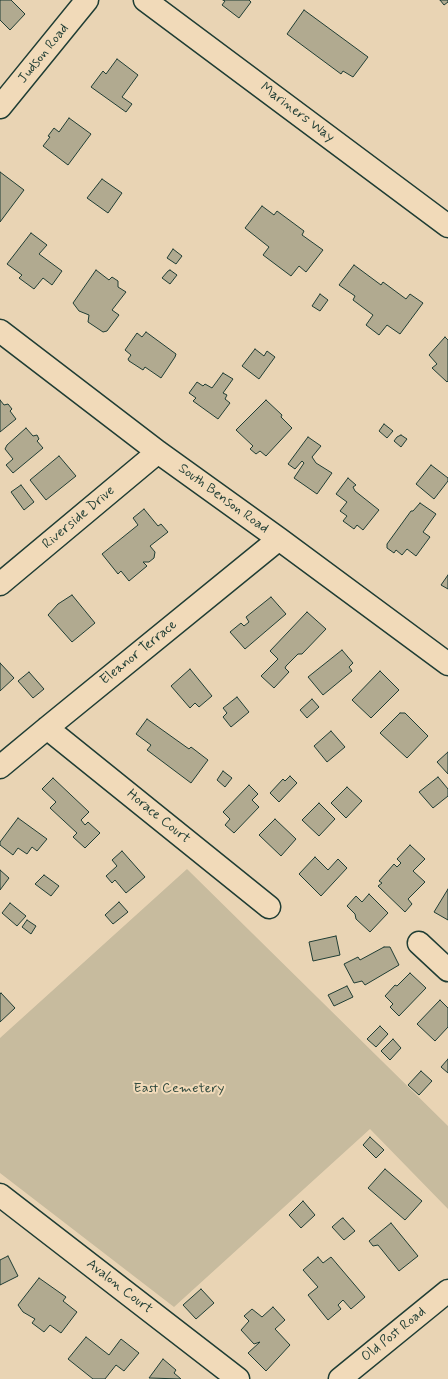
<!DOCTYPE html>
<style>
body{margin:0}
canvas{display:block;background:#e9d4b4}
</style>
<canvas width="448" height="1379"></canvas>
<script>
const c = document.querySelector('canvas').getContext('2d');
c.lineJoin = 'round';
function paint(path, color) {
  c.fillStyle = color;
  c.fill(path, 'evenodd');
}
function toPath(rows) {
  const path = new Path2D();
  for (const r of rows) {
    path.moveTo(r[0], r[1]);
    for (let i = 2; i < r.length; i += 2) path.lineTo(r[i], r[i + 1]);
  }
  return path;
}
function strokePath(path, color, width, dash) {
  c.strokeStyle = color;
  c.lineWidth = width;
  c.lineCap = dash ? 'butt' : 'round';
  c.setLineDash(dash || []);
  c.stroke(path);
}
function drawText(font, color, halo, rows, align = 'center') {
  c.font = font + ' Mynerve,sans-serif';
  c.lineWidth = 4;
  c.setLineDash([]);
  c.textBaseline = 'middle';
  c.strokeStyle = halo;
  c.fillStyle = color;
  for (const [text, x, y, turn = 0] of rows) {
    c.save();
    c.translate(x, y);
    c.rotate((+turn || 0) * Math.PI / 180);
    c.textAlign = isNaN(turn) ? turn : align;
    if (halo) c.strokeText(text, 0, 0);
    c.fillText(text, 0, 0);
    c.restore();
  }
}
paint(toPath([
 [187,869,448,1126,448,1209,370,1129,174,1307,0,1173,0,1038]
]), '#c7bb9e');
const building = toPath([
 [0,0,11,0,25,14,10,30,0,20,0,0],
 [223,0,249,0,251,2,239,18,222,5,225,1,223,0],
 [440,0,448,0,448,2,444,5,440,0],
 [304,10,368,57,353,77,343,71,341,74,287,34,304,10],
 [117,59,138,75,122,97,132,104,126,112,91,87,103,71,106,74,117,59],
 [69,118,91,134,68,165,43,146,50,137,48,136,54,128,59,132,69,118],
 [0,172,24,190,0,222,0,172],
 [102,179,122,193,108,213,87,198,102,179],
 [262,206,274,215,277,211,304,231,302,235,323,250,306,272,299,266,291,276,263,255,269,247,245,228,262,206],
 [31,233,47,245,39,254,62,271,52,285,43,278,34,289,19,278,22,275,7,264,31,233],
 [173,249,182,256,176,264,167,258,173,249],
 [354,265,381,285,383,282,406,299,410,294,423,303,400,334,387,325,379,335,366,325,373,315,353,300,355,296,339,285,354,265],
 [96,270,109,280,112,277,118,281,118,287,126,292,112,310,119,315,107,331,103,332,88,322,89,315,79,311,73,303,96,270],
 [170,270,177,275,170,284,162,278,168,271,170,270],
 [320,294,328,300,320,311,312,306,320,294],
 [146,332,176,354,175,357,161,378,145,367,143,370,129,361,128,359,131,355,125,350,137,333,142,337,146,332],
 [445,337,448,340,448,381,447,382,432,368,437,364,429,355,445,337],
 [255,349,264,356,267,351,275,357,259,379,242,366,255,349],
 [223,373,233,379,223,393,227,395,225,399,230,403,218,419,193,401,196,398,189,393,197,382,203,386,205,384,212,388,223,373],
 [0,400,4,405,8,404,12,409,10,411,16,419,0,432,0,400],
 [266,400,282,415,281,417,292,428,266,456,260,451,256,454,250,449,253,446,236,430,266,400],
 [384,424,393,431,387,438,379,431,384,424],
 [26,428,33,436,37,435,39,439,37,441,43,448,13,473,6,465,13,459,5,449,7,445,26,428],
 [401,435,407,439,401,447,394,441,397,437,401,435],
 [308,437,321,446,312,457,316,463,332,473,317,494,294,478,304,463,302,461,295,469,288,464,308,437],
 [59,456,76,476,46,500,30,480,59,456],
 [431,465,448,478,448,481,434,499,416,484,431,465],
 [348,478,356,485,353,487,355,491,379,510,363,530,357,525,354,529,343,521,347,516,340,511,347,502,336,494,348,478],
 [21,485,34,502,24,510,11,492,21,485],
 [420,503,436,514,423,532,430,537,416,556,407,549,402,555,396,550,394,553,387,548,387,544,411,511,413,511,420,503],
 [144,509,158,526,161,524,168,532,150,546,155,552,154,558,149,562,143,562,147,566,129,581,121,571,118,574,102,554,138,525,133,518,144,509],
 [448,575,448,589,441,585,448,575],
 [72,595,95,623,72,642,48,615,58,604,72,595],
 [271,597,286,614,245,649,230,632,241,623,244,626,249,622,246,617,271,597],
 [307,612,326,629,302,654,298,654,286,666,285,668,289,672,274,688,261,676,278,659,270,651,307,612],
 [342,650,353,663,349,667,352,671,323,695,308,677,342,650],
 [0,663,14,678,0,691,0,663],
 [190,669,212,696,199,707,195,703,190,708,171,686,190,669],
 [380,671,399,690,371,718,352,700,380,671],
 [29,672,44,689,33,698,18,681,29,672],
 [237,697,249,712,231,727,223,717,227,713,223,708,237,697],
 [312,699,319,707,307,718,300,710,312,699],
 [400,713,405,713,428,736,407,758,380,733,400,713],
 [147,719,189,749,191,747,208,760,191,783,147,750,151,745,136,734,147,719],
 [331,731,345,747,327,762,314,746,331,731],
 [448,752,448,774,437,762,448,752],
 [223,771,232,778,225,787,217,780,223,771],
 [290,776,297,783,279,802,270,793,283,779,285,781,290,776],
 [438,777,448,789,448,796,433,808,419,792,438,777],
 [53,778,89,812,81,820,85,825,88,822,100,833,85,848,73,837,77,833,50,808,56,802,42,789,53,778],
 [249,785,258,794,252,800,259,807,234,833,225,825,230,819,223,812,249,785],
 [347,787,362,801,346,818,331,803,347,787],
 [319,803,335,819,319,836,302,820,319,803],
 [18,818,47,839,37,851,32,847,27,854,18,848,13,855,0,845,0,842,18,818],
 [275,819,296,839,281,856,259,835,275,819],
 [410,845,425,859,413,871,425,882,408,899,412,904,405,912,378,886,382,883,379,881,394,864,397,867,401,863,397,859,410,845],
 [122,851,145,877,126,893,115,880,112,883,106,876,117,866,112,860,122,851],
 [315,857,328,870,338,859,347,868,321,896,299,874,315,857],
 [0,870,9,878,0,890,0,870],
 [44,875,59,886,51,896,35,884,44,875],
 [448,889,448,920,434,912,448,889],
 [369,894,388,913,370,932,356,919,355,914,347,906,356,896,362,902,369,894],
 [119,902,128,912,113,924,105,915,119,902],
 [10,903,26,916,17,926,2,913,10,903],
 [27,920,36,926,31,934,22,927,27,920],
 [336,936,340,955,313,961,309,942,336,936],
 [384,947,390,947,399,965,365,985,362,981,354,983,344,964,358,957,360,960,384,947],
 [410,973,426,988,399,1016,390,1007,393,1004,385,996,395,985,397,986,410,973],
 [347,986,353,997,334,1006,328,995,347,986],
 [1,993,15,1008,0,1022,0,994,1,993],
 [440,1000,448,1008,448,1027,435,1041,417,1024,440,1000],
 [380,1026,388,1034,376,1047,367,1039,380,1026],
 [393,1039,401,1048,390,1060,381,1051,393,1039],
 [448,1059,448,1073,441,1067,448,1059],
 [421,1071,432,1081,419,1095,408,1085,421,1071],
 [370,1137,384,1150,376,1158,363,1145,370,1137],
 [385,1169,422,1201,405,1220,368,1188,385,1169],
 [303,1201,315,1215,301,1228,289,1215,303,1201],
 [343,1218,355,1231,344,1240,332,1227,341,1219,343,1218],
 [391,1223,418,1256,399,1271,378,1245,373,1246,369,1241,391,1223],
 [8,1256,18,1276,0,1285,0,1260,8,1256],
 [318,1257,323,1263,331,1257,365,1297,351,1309,343,1300,338,1305,341,1309,328,1320,308,1295,318,1287,303,1270,318,1257],
 [39,1278,66,1297,63,1301,77,1312,61,1333,50,1325,44,1332,32,1323,35,1319,23,1312,18,1305,39,1278],
 [201,1289,214,1303,196,1319,183,1305,201,1289],
 [273,1307,285,1320,275,1329,290,1345,266,1371,248,1353,260,1342,254,1344,241,1330,249,1321,244,1316,252,1309,262,1317,273,1307],
 [86,1337,109,1355,121,1339,139,1353,124,1371,116,1365,105,1379,93,1379,68,1359,86,1337],
 [163,1359,176,1370,174,1373,181,1379,149,1378,163,1359]
]);
paint(building, '#b1aa90');
strokePath(building, '#1f3d34', 1);
const minor = toPath([
 [145,0,448,226],
 [0,107,87,0],
 [0,331,158,452,279,539,448,664],
 [0,584,158,452],
 [47,728,269,907],
 [0,767,47,728,279,539],
 [419,943,448,970],
 [0,1195,238,1379],
 [340,1379,448,1291]
]);
strokePath(minor, '#1f3d34', 25);
strokePath(minor, '#f1dab9', 22);
drawText('14px', '#1f3d34', '#f1dab9', [
 ["Judson Road",44,54,-51],
 ["Mariners Way",297,113,37],
 ["South Benson Road",223,499,36],
 ["Riverside Drive",79,518,-40],
 ["Eleanor Terrace",139,653,-39],
 ["Horace Court",158,817,39],
 ["Avalon Court",119,1287,38],
 ["Old Post Road",394,1335,-39]
]);
drawText('14px', '#304a3f', '#f1dab9', [
 ["East Cemetery",179,1089]
]);
</script>
